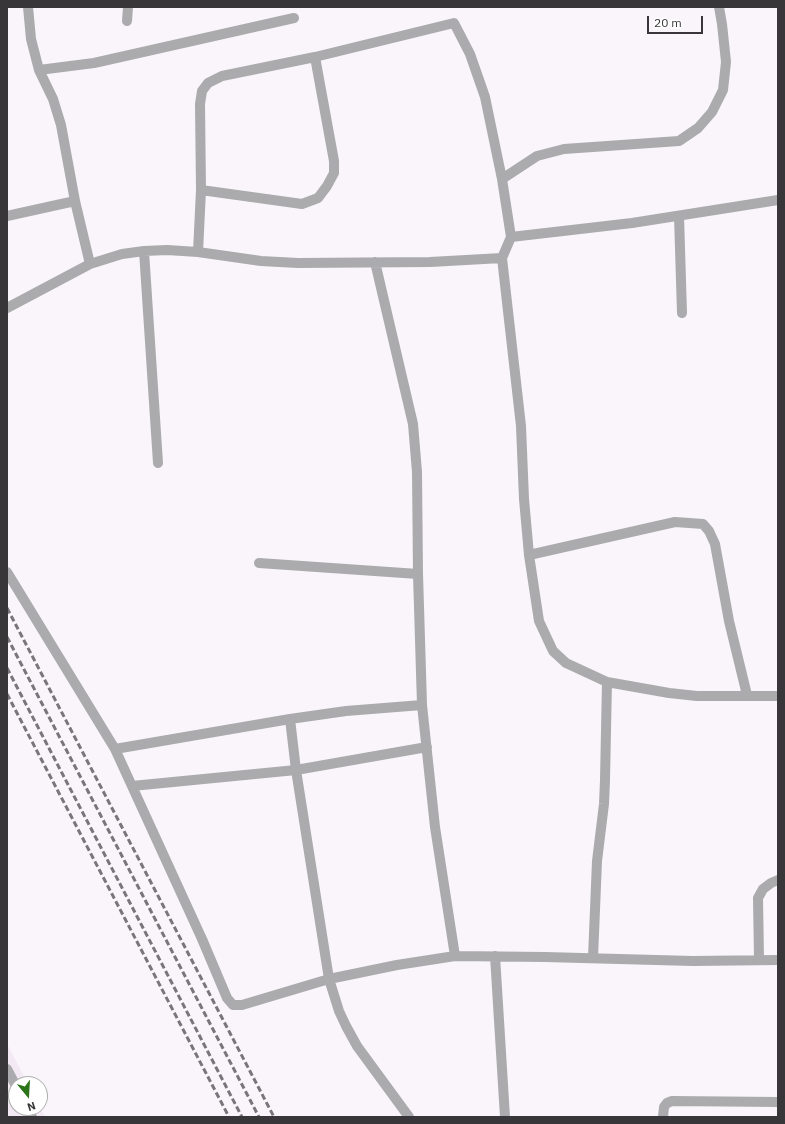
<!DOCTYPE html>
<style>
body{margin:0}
#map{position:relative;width:785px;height:1124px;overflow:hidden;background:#f9f5fa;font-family:"IBM Plex Sans",sans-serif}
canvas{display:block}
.frame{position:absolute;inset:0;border:8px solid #383638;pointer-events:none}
.north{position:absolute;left:8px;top:1076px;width:40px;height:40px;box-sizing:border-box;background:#fff;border:1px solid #afafaf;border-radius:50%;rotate:162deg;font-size:11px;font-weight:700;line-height:16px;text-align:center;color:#383638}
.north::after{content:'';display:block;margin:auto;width:14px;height:18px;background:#2b7417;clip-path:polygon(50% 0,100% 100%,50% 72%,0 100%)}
.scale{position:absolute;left:647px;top:16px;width:56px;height:18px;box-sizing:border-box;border:2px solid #383638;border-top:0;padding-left:5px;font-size:12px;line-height:14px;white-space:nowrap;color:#383638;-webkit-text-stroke:3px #fff;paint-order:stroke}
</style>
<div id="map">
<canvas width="785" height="1124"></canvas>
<div class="frame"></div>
<div class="north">N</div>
<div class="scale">20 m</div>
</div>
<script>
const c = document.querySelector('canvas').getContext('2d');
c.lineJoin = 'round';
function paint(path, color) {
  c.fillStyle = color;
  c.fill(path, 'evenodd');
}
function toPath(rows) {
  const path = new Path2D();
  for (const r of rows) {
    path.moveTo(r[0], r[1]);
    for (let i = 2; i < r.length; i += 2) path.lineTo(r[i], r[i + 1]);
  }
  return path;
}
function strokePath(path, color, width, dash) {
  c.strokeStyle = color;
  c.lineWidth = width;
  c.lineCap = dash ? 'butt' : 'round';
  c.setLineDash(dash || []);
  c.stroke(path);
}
paint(toPath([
 [7,1044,28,1084,16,1084,16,1108,40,1108,45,1117,7,1117]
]), '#f2e9f4');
strokePath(toPath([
 [28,7,31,39,39,70,53,99,61,125,75,201,90,264],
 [127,21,128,7],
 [315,57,454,23,470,54,485,97,502,179],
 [39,70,94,63,294,18],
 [7,216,75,201],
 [679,216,682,313],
 [511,237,632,223,778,200],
 [144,251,158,463],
 [198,252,201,190,200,104,202,91,208,83,222,76,315,57,334,161,334,173,327,186,318,198,302,204,201,190],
 [502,258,521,426,524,499,529,555,539,621,553,651,566,663,607,682,669,693,697,696,778,696],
 [375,262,413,424,417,472,418,574],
 [7,308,90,264,122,254,144,251,167,250,198,252,261,261,298,263,430,262,502,258,511,237,502,179,537,156,564,149,679,141,698,128,712,112,723,90,726,62,722,24,719,7],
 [529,555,675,522,703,524,709,531,715,544,729,621,747,695],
 [259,563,418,574,422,705],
 [7,572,115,749,202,939,227,998,233,1005,242,1005,329,979,397,965,455,956,545,957,693,961,778,960],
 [290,719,296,770,329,979,339,1011,346,1026,357,1046,409,1117],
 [115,749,290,719,346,711,422,705,435,827,455,956],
 [132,786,296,770,427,747],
 [495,956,505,1117],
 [593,958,597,861,604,804,605,780,607,682],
 [759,959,758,898,763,889,771,883,778,880],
 [7,1069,16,1086],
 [27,1108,32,1117],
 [663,1117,664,1107,667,1103,672,1101,778,1102]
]), '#abaaac', 10);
strokePath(toPath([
 [7,608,274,1117],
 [7,637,259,1117],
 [7,668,242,1117],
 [7,694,229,1117]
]), '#797679', 3, [6, 3]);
</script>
